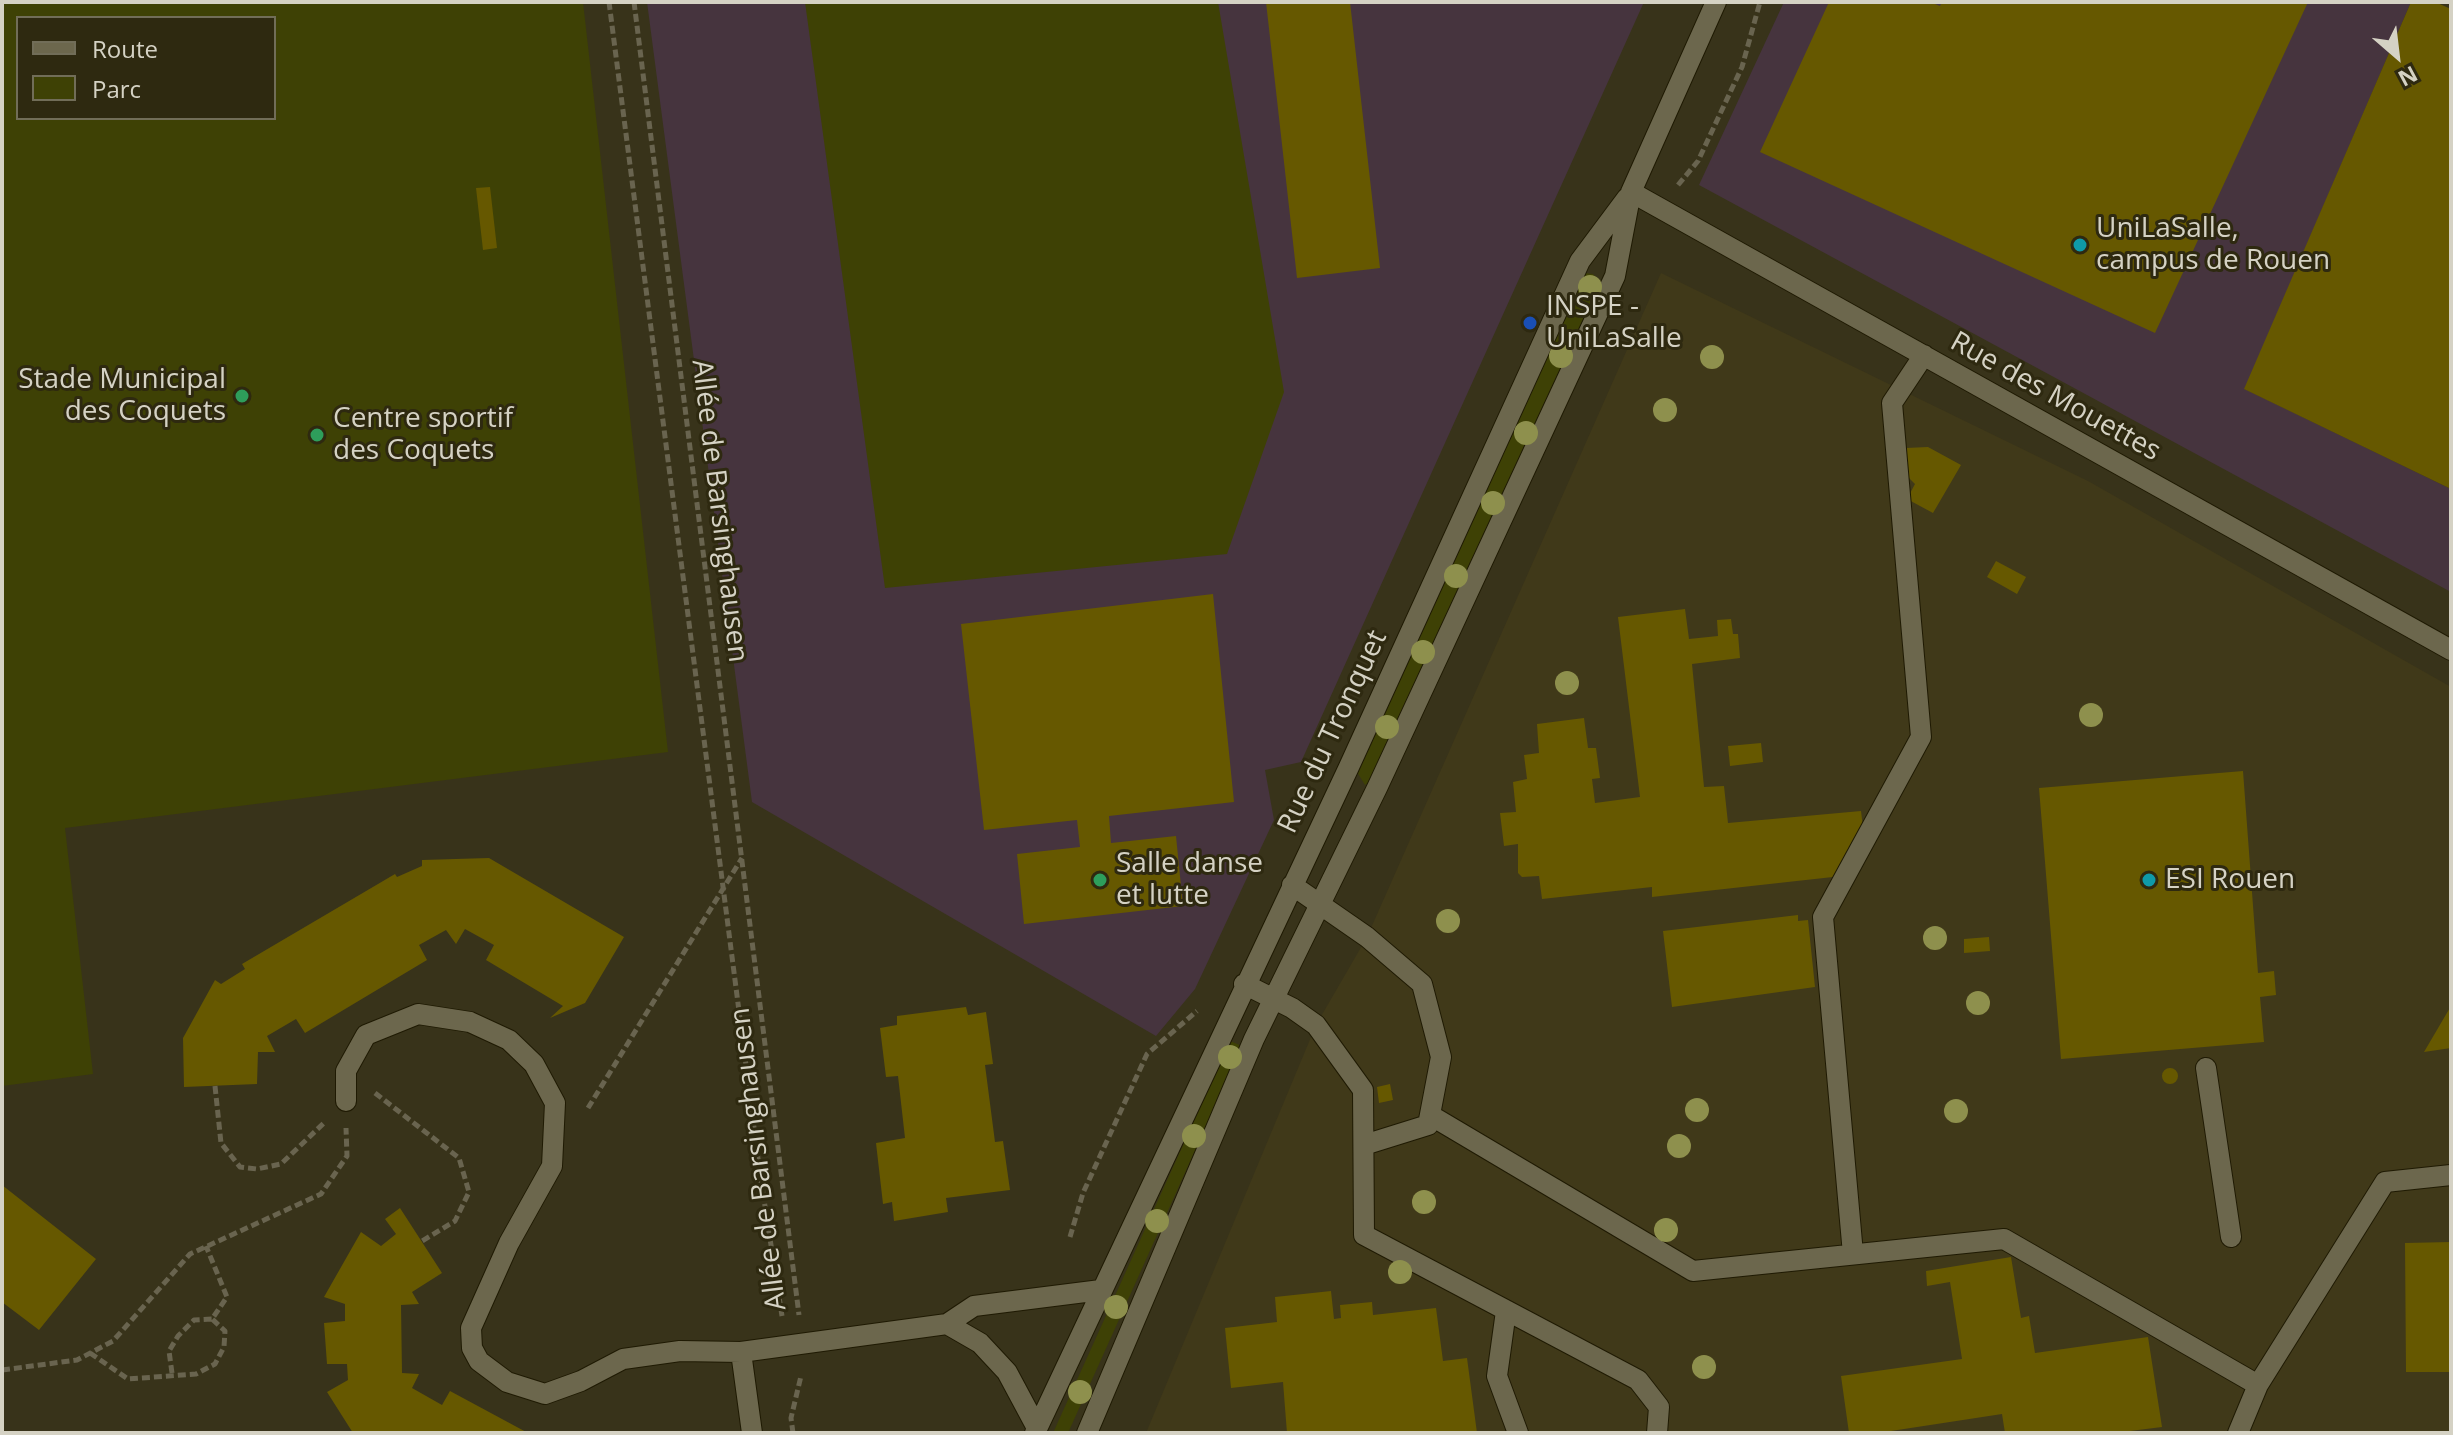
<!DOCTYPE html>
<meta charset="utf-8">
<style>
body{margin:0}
#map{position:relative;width:2453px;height:1435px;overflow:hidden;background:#38331a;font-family:"Open Sans",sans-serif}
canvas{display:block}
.frame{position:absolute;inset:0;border:4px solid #d5d2c4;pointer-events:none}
.legend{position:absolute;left:16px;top:16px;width:260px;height:104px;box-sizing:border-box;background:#2e2910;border:2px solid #716d58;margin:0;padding:10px 14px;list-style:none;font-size:24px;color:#d5d2c4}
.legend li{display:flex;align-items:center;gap:16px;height:40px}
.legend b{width:40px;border:2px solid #716d58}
.north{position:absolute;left:2357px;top:16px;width:80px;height:80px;-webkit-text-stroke:6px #2e2910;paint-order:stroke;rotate:152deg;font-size:22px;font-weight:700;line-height:32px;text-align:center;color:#d5d2c4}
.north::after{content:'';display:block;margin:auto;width:28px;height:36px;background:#d5d2c4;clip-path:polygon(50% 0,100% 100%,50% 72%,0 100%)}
</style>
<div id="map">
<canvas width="2453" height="1435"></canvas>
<div class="frame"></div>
<ul class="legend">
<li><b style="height:10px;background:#6c674d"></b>Route</li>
<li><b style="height:22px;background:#3e4105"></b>Parc</li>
</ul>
<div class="north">N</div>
</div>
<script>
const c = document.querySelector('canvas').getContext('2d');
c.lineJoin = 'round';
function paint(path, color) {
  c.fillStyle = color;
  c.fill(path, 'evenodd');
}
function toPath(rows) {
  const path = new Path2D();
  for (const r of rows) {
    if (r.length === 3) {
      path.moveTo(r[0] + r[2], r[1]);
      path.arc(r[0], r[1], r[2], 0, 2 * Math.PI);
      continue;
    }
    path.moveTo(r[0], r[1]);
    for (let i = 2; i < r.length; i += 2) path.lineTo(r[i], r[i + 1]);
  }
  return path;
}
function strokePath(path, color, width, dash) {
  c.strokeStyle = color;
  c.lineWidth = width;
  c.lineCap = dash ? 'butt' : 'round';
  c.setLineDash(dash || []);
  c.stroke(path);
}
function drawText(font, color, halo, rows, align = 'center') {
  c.font = font + ' "Open Sans",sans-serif';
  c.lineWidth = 6;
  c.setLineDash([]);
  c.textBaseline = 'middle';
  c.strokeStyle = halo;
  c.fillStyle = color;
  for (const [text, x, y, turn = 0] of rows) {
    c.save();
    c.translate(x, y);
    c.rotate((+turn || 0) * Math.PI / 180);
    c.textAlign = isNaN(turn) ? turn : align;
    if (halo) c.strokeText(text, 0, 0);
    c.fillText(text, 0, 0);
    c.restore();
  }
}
paint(toPath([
 [1661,273,2088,481,2451,687,2451,1433,1146,1433,1316,1025,1367,937]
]), '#403919');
paint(toPath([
 [647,2,1644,2,1301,762,1265,770,1274,820,1195,989,1156,1036,752,802],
 [1784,2,2411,2,2245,389,2451,489,2451,592,1699,185]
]), '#46343e');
paint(toPath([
 [2,2,583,2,668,752,65,828,93,1074,2,1086],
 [18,18,274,18,274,118,18,118],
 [805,2,1218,2,1284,392,1227,554,885,588],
 [1585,273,1593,274,1598,280,1591,306,1370,781,1365,785,1357,772],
 [1230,1041,1242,1046,1068,1433,1053,1433]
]), '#3e4105');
paint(toPath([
 [1266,2,1350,2,1380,268,1297,278],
 [1829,2,1930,2,1940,6,1942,2,2308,2,2155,333,1760,152],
 [2411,2,2435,2,2451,9,2451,489,2244,389],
 [490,187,497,248,483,250,476,188],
 [1928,447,1961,465,1933,513,1907,499,1915,484,1909,478,1906,448],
 [1996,561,2026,577,2017,594,1987,577],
 [1213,594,1234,802,1109,816,1111,843,1176,836,1183,906,1024,924,1017,854,1080,847,1077,820,984,830,961,624],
 [1685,609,1689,639,1718,636,1717,620,1731,619,1733,634,1738,634,1740,658,1692,664,1704,787,1724,786,1728,823,1861,811,1866,852,1851,875,1652,897,1652,887,1542,899,1539,876,1522,877,1518,873,1518,844,1504,846,1500,813,1516,812,1513,782,1527,779,1524,755,1539,753,1537,724,1584,718,1588,748,1596,748,1600,778,1592,779,1595,803,1640,797,1618,617],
 [1761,743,1763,762,1730,766,1728,746],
 [2243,771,2258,973,2274,971,2276,995,2260,997,2264,1042,2061,1059,2039,788],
 [489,858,624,937,585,1003,550,1018,563,1006,486,960,494,945,465,929,456,944,446,930,419,945,427,960,305,1033,296,1019,267,1036,275,1052,258,1052,257,1084,184,1087,183,1038,215,980,221,984,245,969,242,964,395,874,397,877,422,866,422,860],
 [1798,915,1798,921,1808,920,1815,987,1672,1007,1663,931],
 [1989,937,1990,951,1964,953,1964,939],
 [2451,1006,2451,1048,2424,1052],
 [966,1007,968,1015,986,1012,993,1064,985,1065,995,1142,1003,1141,1010,1190,946,1198,948,1212,894,1221,892,1202,883,1204,876,1143,905,1138,898,1076,886,1077,880,1028,897,1025,897,1016],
 [2170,1076,8],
 [1390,1084,1393,1100,1379,1103,1377,1087],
 [2,1185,96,1259,39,1330,2,1302],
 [400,1208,442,1273,412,1292,419,1304,401,1305,402,1373,419,1374,412,1388,442,1405,450,1391,528,1433,353,1433,327,1392,348,1380,347,1364,327,1364,324,1323,345,1321,345,1304,324,1297,361,1232,381,1246,396,1234,385,1219],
 [2451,1242,2451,1372,2406,1372,2405,1243],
 [2011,1257,2021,1318,2029,1316,2035,1353,2148,1337,2162,1427,2114,1433,2005,1433,2002,1414,1878,1433,1849,1433,1841,1376,1962,1359,1950,1282,1927,1286,1926,1271],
 [1331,1291,1334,1319,1341,1318,1340,1305,1372,1302,1373,1315,1436,1308,1443,1361,1467,1358,1477,1433,1287,1433,1283,1382,1231,1388,1225,1328,1277,1322,1275,1297]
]), '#665800');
const minor = toPath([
 [1631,192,2451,650],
 [1292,885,1367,937,1422,984,1441,1057,1428,1125,1364,1145],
 [1244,984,1292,1008,1316,1025,1363,1090,1364,1235,1638,1380,1659,1407,1657,1433],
 [2206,1068,2231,1237],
 [346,1101,346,1071,366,1035,418,1014,470,1022,509,1040,534,1064,555,1103,552,1166,509,1243,471,1328,472,1348,479,1361,507,1382,545,1394,581,1381,623,1359,680,1351,741,1352],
 [1430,1115,1693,1271,2004,1239,2258,1385,2238,1433],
 [1853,1254,1823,917,1921,737,1892,403,1924,355],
 [1506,1311,1497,1376,1518,1433],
 [947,1324,980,1343,1007,1372,1037,1428],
 [2258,1385,2385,1182,2451,1175],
 [752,1433,741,1352,947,1324,974,1306,1101,1290],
 [1035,1433,1348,769,1580,261,1627,198],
 [1087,1433,1254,1039,1377,788,1615,276,1631,192,1716,2]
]);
strokePath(minor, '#1f1a03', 22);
strokePath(toPath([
 [609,2,760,1174,782,1316],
 [634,2,799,1315],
 [1678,185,1698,161,1742,67,1760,2],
 [215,1086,221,1143,240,1167,257,1169,281,1164,326,1121],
 [375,1093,459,1158,469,1192,455,1221,422,1241],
 [588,1108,742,858],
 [1070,1237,1083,1193,1147,1054,1197,1011],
 [90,1353,128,1379,196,1374,215,1364,224,1347,225,1331,212,1319,227,1297,206,1246],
 [2,1370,77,1360,113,1341,190,1254,321,1194,347,1156,346,1128],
 [172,1373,169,1351,178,1336,194,1320,212,1319],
 [793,1433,791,1418,801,1376]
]), '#69644f', 5, [8, 4]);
strokePath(minor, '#6c674d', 20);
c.fillStyle = '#8e904d';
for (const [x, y] of [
 [1590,287],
 [1561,356],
 [1712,357],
 [1665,410],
 [1526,433],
 [1493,503],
 [1456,576],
 [1423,652],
 [1567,683],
 [2091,715],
 [1387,727],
 [1448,921],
 [1935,938],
 [1978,1003],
 [1230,1057],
 [1697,1110],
 [1956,1111],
 [1194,1136],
 [1679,1146],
 [1424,1202],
 [1157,1221],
 [1666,1230],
 [1400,1272],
 [1116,1307],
 [1704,1367],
 [1080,1392]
]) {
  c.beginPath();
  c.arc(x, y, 12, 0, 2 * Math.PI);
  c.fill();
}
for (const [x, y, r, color] of [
 [2080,245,8,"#0f9aa8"],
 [1530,323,8,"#1a4fb4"],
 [242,396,8,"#2e9e5b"],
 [317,435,8,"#2e9e5b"],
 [1100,880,8,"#2e9e5b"],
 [2149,880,8,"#0f9aa8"]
]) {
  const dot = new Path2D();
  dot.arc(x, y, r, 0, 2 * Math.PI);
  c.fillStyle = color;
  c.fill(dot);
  strokePath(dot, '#2e2910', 3);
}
drawText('28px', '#d5d2c4', '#2e2910', [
 ["UniLaSalle,",2096,229],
 ["campus de Rouen",2096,261],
 ["INSPE -",1546,307],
 ["UniLaSalle",1546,339],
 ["Stade Municipal",226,380,"right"],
 ["des Coquets",226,412,"right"],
 ["Centre sportif",333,419],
 ["des Coquets",333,451],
 ["Salle danse",1116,864],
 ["et lutte",1116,896],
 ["ESI Rouen",2165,880]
], 'left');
drawText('28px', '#d5d2c4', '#2e2910', [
 ["Rue des Mouettes",2055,397,29],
 ["Allée de Barsinghausen",719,511,83],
 ["Rue du Tronquet",1333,732,-65],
 ["Allée de Barsinghausen",759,1159,-97]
]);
</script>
